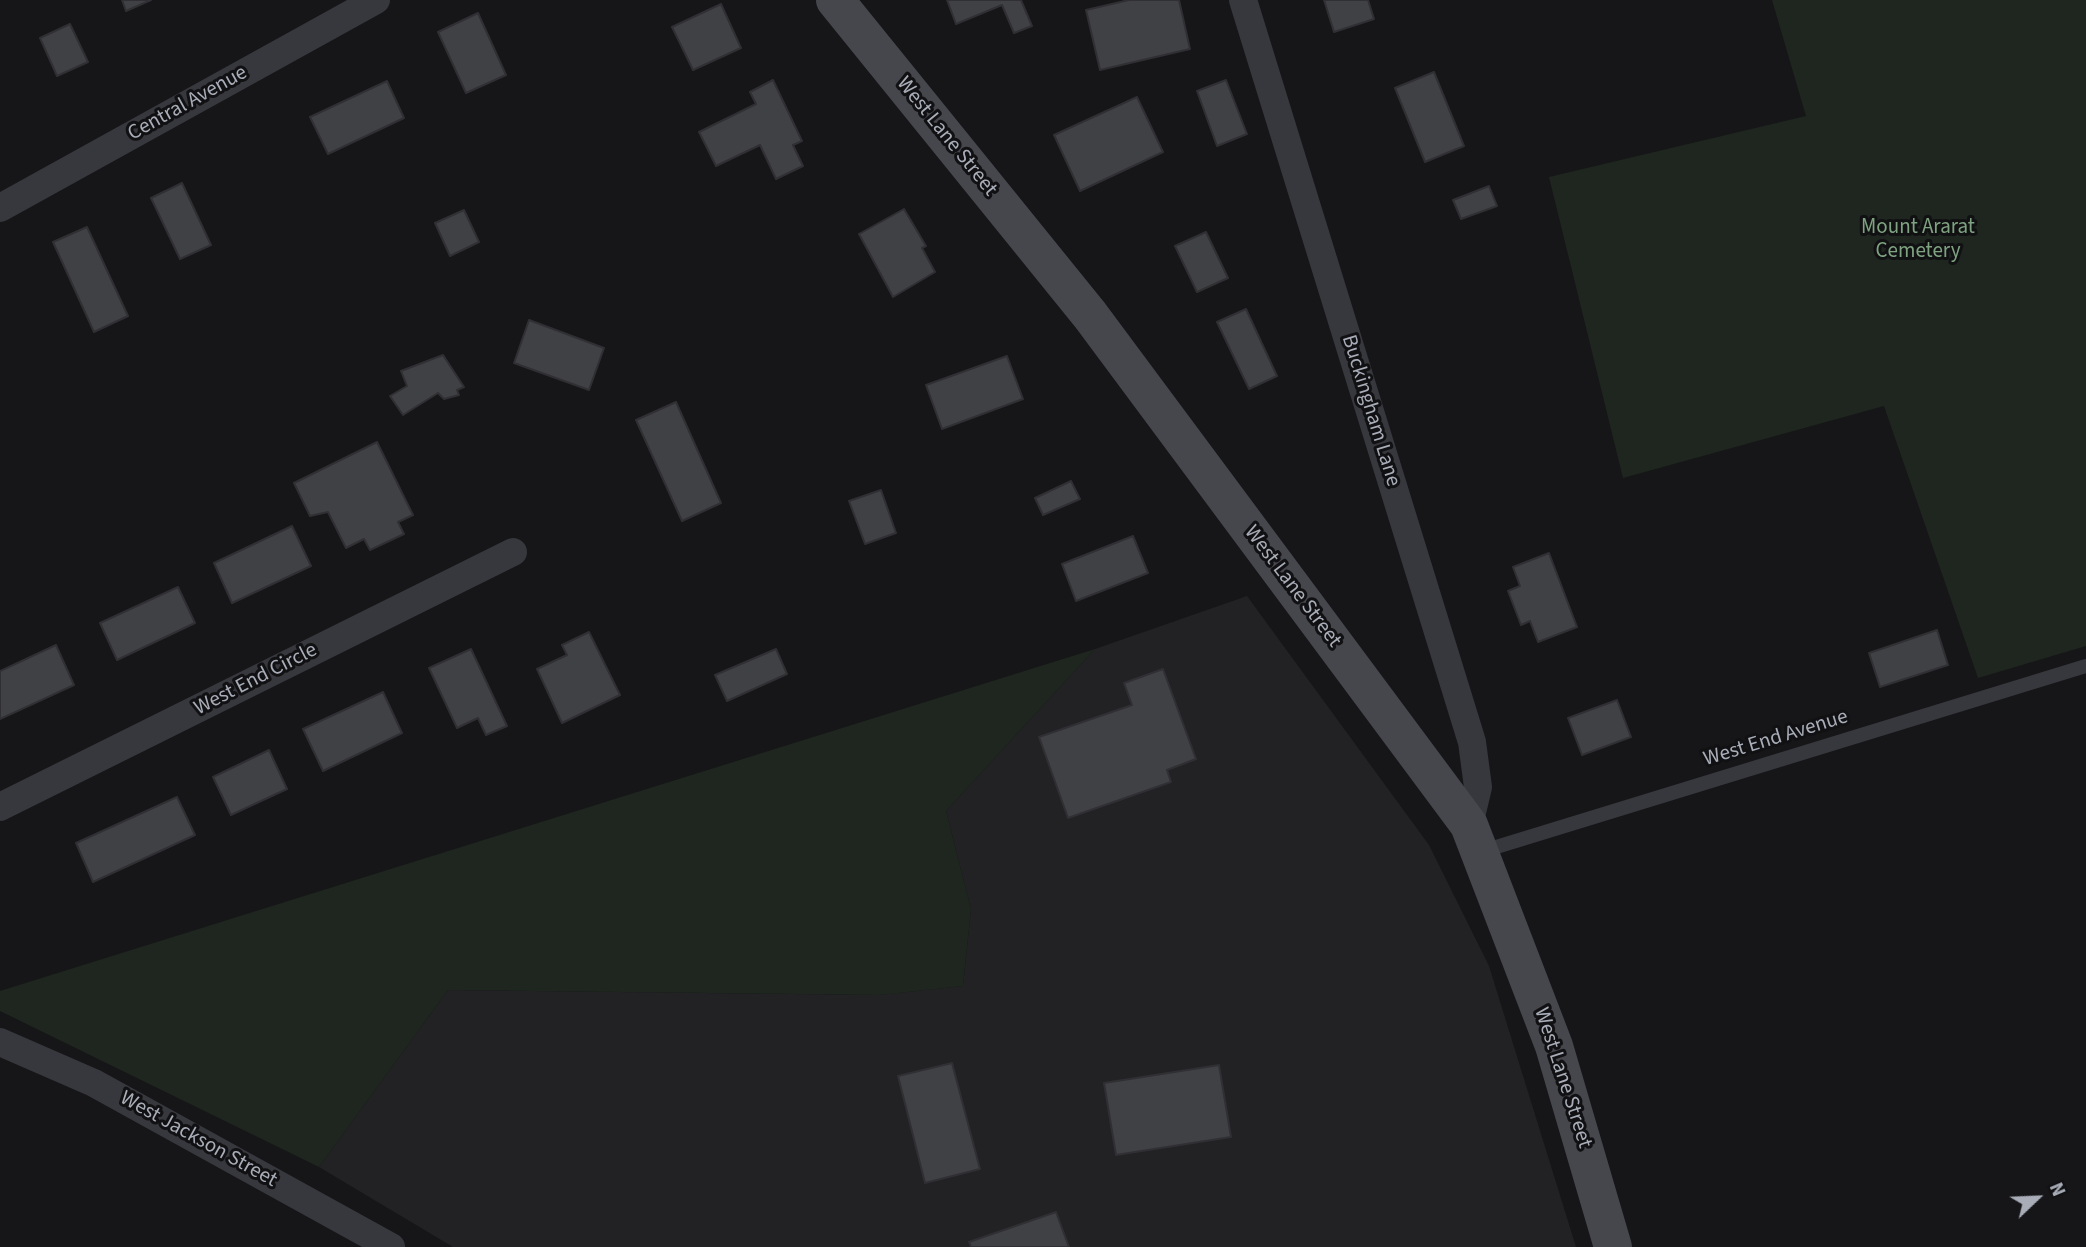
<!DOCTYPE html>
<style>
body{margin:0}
#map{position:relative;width:2086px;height:1247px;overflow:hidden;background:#161618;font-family:"Source Sans 3",sans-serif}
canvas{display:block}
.north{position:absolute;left:2002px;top:1163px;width:70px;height:70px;-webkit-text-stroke:5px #111113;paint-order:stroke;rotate:67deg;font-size:19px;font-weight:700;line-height:28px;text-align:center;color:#a8adb8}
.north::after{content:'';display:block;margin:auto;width:24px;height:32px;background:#a8adb8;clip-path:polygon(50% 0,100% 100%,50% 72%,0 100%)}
</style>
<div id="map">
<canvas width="2086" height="1247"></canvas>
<div class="north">N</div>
</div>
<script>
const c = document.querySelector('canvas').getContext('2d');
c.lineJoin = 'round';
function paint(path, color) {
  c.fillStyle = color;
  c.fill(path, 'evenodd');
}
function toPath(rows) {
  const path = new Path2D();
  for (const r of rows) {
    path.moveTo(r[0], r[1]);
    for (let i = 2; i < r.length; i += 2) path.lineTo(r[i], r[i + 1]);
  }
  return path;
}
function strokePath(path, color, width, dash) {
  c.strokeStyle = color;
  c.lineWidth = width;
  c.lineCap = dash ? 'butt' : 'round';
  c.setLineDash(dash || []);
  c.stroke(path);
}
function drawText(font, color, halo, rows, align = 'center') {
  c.font = font + ' "Source Sans 3",sans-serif';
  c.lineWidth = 6;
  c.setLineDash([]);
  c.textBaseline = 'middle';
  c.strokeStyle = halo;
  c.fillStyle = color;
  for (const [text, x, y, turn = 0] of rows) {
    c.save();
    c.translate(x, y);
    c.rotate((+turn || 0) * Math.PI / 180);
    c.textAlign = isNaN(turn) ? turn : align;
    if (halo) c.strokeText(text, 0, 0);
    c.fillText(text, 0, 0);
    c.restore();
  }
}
paint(toPath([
 [1247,596,1429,845,1489,966,1576,1247,453,1247,319,1167,448,990,878,995,963,986,971,909,946,811,1095,649]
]), '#222225');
paint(toPath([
 [1772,0,2086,0,2086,646,1978,678,1884,406,1623,478,1549,177,1806,116],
 [1095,649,946,811,971,909,963,986,881,995,448,990,319,1167,0,1011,0,991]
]), '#1e261f');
const building = toPath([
 [122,0,151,0,126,11,122,0],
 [947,0,1021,0,1032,26,1014,33,1002,5,956,24,947,0],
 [1129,0,1179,0,1190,49,1100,70,1086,10,1129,0],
 [1324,0,1368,0,1374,19,1334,32,1324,0],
 [721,4,741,48,693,70,672,27,721,4],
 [478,13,506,75,466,93,438,32,478,13],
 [70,24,88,62,57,76,40,38,70,24],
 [1434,72,1464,146,1425,162,1395,88,1434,72],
 [773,80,802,141,793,145,803,166,776,179,760,145,716,166,699,132,756,104,750,92,773,80],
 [1226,80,1247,134,1217,146,1197,91,1226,80],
 [387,81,404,118,328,154,310,117,387,81],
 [1137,97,1163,152,1080,191,1054,135,1137,97],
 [182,183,211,245,180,259,151,198,182,183],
 [1489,186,1497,206,1461,219,1453,200,1489,186],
 [904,209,926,246,922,248,935,272,893,297,859,234,904,209],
 [464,210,479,242,450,256,435,223,464,210],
 [87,227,128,316,94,332,53,242,87,227],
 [1206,232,1228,278,1197,292,1175,246,1206,232],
 [1246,309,1277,376,1249,389,1217,322,1246,309],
 [529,320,604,348,589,390,514,363,529,320],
 [443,355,464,387,457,390,459,395,444,399,438,393,403,415,390,396,407,386,401,371,443,355],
 [1007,356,1023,399,942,429,926,385,1007,356],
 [676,402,721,503,682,521,636,420,676,402],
 [377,442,413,515,398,522,404,534,370,550,364,539,346,548,328,512,310,516,294,483,377,442],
 [1071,481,1080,499,1043,515,1035,498,1071,481],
 [881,490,896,533,865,544,849,501,881,490],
 [292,526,311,566,232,603,214,563,292,526],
 [1133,536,1148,573,1076,601,1062,564,1133,536],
 [1549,553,1577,627,1538,642,1530,621,1521,625,1508,591,1520,586,1513,567,1549,553],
 [178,587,195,623,117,660,100,623,178,587],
 [1937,630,1948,665,1880,687,1869,653,1937,630],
 [589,632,620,695,562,723,537,669,567,655,562,645,589,632],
 [56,645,74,685,0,719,0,671,56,645],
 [471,649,507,726,486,735,478,718,457,728,429,668,471,649],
 [776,649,787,674,727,701,715,675,776,649],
 [1163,669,1196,759,1167,770,1171,782,1068,818,1039,737,1132,705,1124,683,1163,669],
 [383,692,402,733,323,771,303,729,383,692],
 [1617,700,1631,737,1582,755,1568,718,1617,700],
 [269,750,287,789,231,815,213,777,269,750],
 [177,797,195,835,93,882,76,843,177,797],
 [952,1063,980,1169,925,1183,898,1076,952,1063],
 [1219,1065,1231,1137,1116,1155,1104,1083,1219,1065],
 [1056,1212,1069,1247,971,1247,969,1242,1056,1212]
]);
paint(building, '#404145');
strokePath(building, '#303034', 2);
strokePath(toPath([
 [1480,852,2086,666]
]), '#37383d', 14);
strokePath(toPath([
 [1243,0,1472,742,1478,787,1469,825],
 [0,208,376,0],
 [0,807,513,552],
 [0,1042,94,1083,391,1247]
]), '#37383d', 28);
strokePath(toPath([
 [835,0,1090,315,1469,825,1554,1046,1613,1247]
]), '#45474d', 38);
drawText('21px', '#a8adb8', '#111113', [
 ["Central Avenue",188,104,-29],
 ["West Lane Street",946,137,51],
 ["Buckingham Lane",1370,411,73],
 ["West Lane Street",1292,587,53],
 ["West End Circle",256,680,-27],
 ["West End Avenue",1776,739,-17],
 ["West Lane Street",1562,1078,72],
 ["West Jackson Street",198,1140,29]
]);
drawText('21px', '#7fa381', '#111113', [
 ["Mount Ararat",1918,228],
 ["Cemetery",1918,252]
]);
</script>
